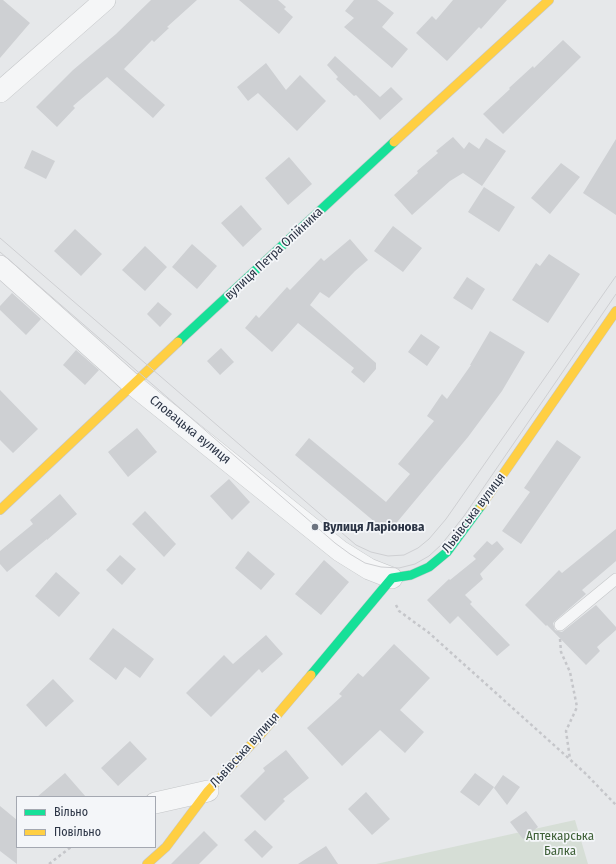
<!DOCTYPE html>
<meta charset="utf-8">
<style>
body{margin:0}
#map{position:relative;width:616px;height:864px;overflow:hidden;background:#e6e8ea;font-family:"Fira Sans Condensed",sans-serif}
canvas{display:block}
.legend{position:absolute;left:16px;top:796px;width:140px;height:52px;box-sizing:border-box;background:#f4f6f9;border:1px solid #a4a8b1;margin:0;padding:5px 7px;list-style:none;font-size:12px;color:#2b3445}
.legend li{display:flex;align-items:center;gap:8px;height:20px}
.legend b{width:20px;border:1px solid #a4a8b1}
</style>
<div id="map">
<canvas width="616" height="864"></canvas>
<ul class="legend">
<li><b style="height:5px;background:#16e098"></b>Вільно</li>
<li><b style="height:5px;background:#ffcf43"></b>Повільно</li>
</ul>
</div>
<script>
const c = document.querySelector('canvas').getContext('2d');
c.lineJoin = 'round';
function paint(path, color) {
  c.fillStyle = color;
  c.fill(path, 'evenodd');
}
function toPath(rows) {
  const path = new Path2D();
  for (const r of rows) {
    path.moveTo(r[0], r[1]);
    for (let i = 2; i < r.length; i += 2) path.lineTo(r[i], r[i + 1]);
  }
  return path;
}
function strokePath(path, color, width, dash) {
  c.strokeStyle = color;
  c.lineWidth = width;
  c.lineCap = dash ? 'butt' : 'round';
  c.setLineDash(dash || []);
  c.stroke(path);
}
function drawText(font, color, halo, rows, align = 'center') {
  c.font = font + ' "Fira Sans Condensed",sans-serif';
  c.lineWidth = 3.5;
  c.setLineDash([]);
  c.textBaseline = 'middle';
  c.strokeStyle = halo;
  c.fillStyle = color;
  for (const [text, x, y, turn = 0] of rows) {
    c.save();
    c.translate(x, y);
    c.rotate((+turn || 0) * Math.PI / 180);
    c.textAlign = isNaN(turn) ? turn : align;
    if (halo) c.strokeText(text, 0, 0);
    c.fillText(text, 0, 0);
    c.restore();
  }
}
paint(toPath([
 [575,820,588,864,376,864]
]), '#d6ded6');
paint(toPath([
 [0,0,3,0,30,23,0,58],
 [151,0,197,0,167,27,169,28,154,42,152,40,124,69,165,105,153,118,107,77,73,106,75,108,57,127,36,107,73,70,116,34],
 [239,0,278,0,286,7,284,9,293,17,279,34],
 [354,0,377,0,394,13,382,27,408,49,392,68,344,27,354,18,345,11],
 [453,0,507,0,481,29,479,27,447,61,416,33,432,16,436,20],
 [563,40,581,57,503,134,483,114,510,89,509,88,533,66,534,68],
 [335,56,380,97,391,87,403,99,380,120,356,95,354,96,336,79,338,77,327,65],
 [266,63,286,90,300,75,326,101,297,131,258,93,248,101,237,87],
 [453,137,464,149,469,142,479,149,486,138,506,151,482,186,463,173,450,181,412,215,394,195,418,173,417,171,438,153,436,151],
 [616,139,616,215,583,193],
 [32,150,55,161,46,179,24,168],
 [289,157,312,184,288,205,265,178],
 [561,163,580,177,550,214,531,198],
 [484,187,515,207,499,232,468,212],
 [241,205,262,229,243,247,221,223],
 [393,226,422,248,403,272,374,251],
 [75,229,102,254,81,276,54,251],
 [350,239,368,260,355,271,329,298,320,292,310,305,376,363,376,369,364,383,351,372,354,368,298,323,272,352,245,328,256,315,259,318,287,287,290,290,321,258,324,261],
 [192,244,217,266,197,289,172,267],
 [145,246,167,267,145,291,122,270],
 [549,254,580,274,548,323,512,300,536,263,540,266],
 [467,277,485,289,472,310,453,298],
 [12,293,41,319,26,335,0,310,0,306],
 [158,302,172,314,160,327,147,314],
 [490,331,525,352,502,391,468,437,388,533,295,455,309,438,386,502,410,474,398,464,434,421,427,416,442,394,447,399,471,365,470,365],
 [421,334,440,347,427,366,408,352],
 [221,348,234,362,220,375,207,361],
 [76,350,99,370,85,385,63,365],
 [0,390,38,429,13,453,0,440],
 [137,428,157,452,128,477,108,452],
 [557,440,581,457,521,544,502,531,530,492,524,488],
 [229,479,250,502,232,520,210,496],
 [60,494,77,514,47,540,47,539,7,572,0,564,0,551,33,524,30,520],
 [145,511,176,544,164,557,132,524],
 [616,529,616,561,582,590,586,594,556,620,553,623,555,630,562,632,596,605,616,627,616,630,597,647,600,651,586,665,547,625,546,626,525,605,559,570,562,573],
 [487,541,492,545,497,541,504,549,480,574,483,579,465,595,472,602,470,604,510,645,497,656,458,616,450,624,427,600,449,579,450,580,476,559,473,556],
 [248,551,275,574,261,590,235,568],
 [120,555,136,569,122,585,106,570],
 [324,560,349,582,321,615,295,594],
 [56,572,80,593,59,617,35,596],
 [113,628,154,659,140,678,125,667,116,680,89,659],
 [266,635,283,654,262,673,259,669,211,717,186,693,224,655,233,664],
 [394,644,430,678,400,710,424,732,405,753,380,730,342,766,307,728,342,696,339,694,358,673,363,677],
 [53,679,74,701,46,727,26,705],
 [130,741,147,759,118,786,101,768],
 [286,750,309,778,283,799,285,801,265,821,240,796,265,771,263,768],
 [65,773,86,797,37,797],
 [475,773,494,787,479,806,460,792],
 [503,775,520,787,507,805,494,788],
 [366,792,390,819,372,835,348,809],
 [0,806,17,820,17,864,0,851],
 [526,811,538,827,523,839,510,822],
 [255,830,273,847,262,858,244,840],
 [204,831,218,845,199,864,171,864],
 [326,846,338,864,298,864]
]), '#ced0d3');
const lane = toPath([
 [560,625,616,579]
]);
const street = toPath([
 [0,92,105,0],
 [0,266,132,384,340,551,369,569,392,578],
 [155,803,208,791]
]);
const fast = toPath([
 [178,342,394,142],
 [311,675,392,578,411,575,429,567,447,552,481,506]
]);
const slow = toPath([
 [394,142,549,0],
 [481,506,616,311],
 [0,510,178,342],
 [147,864,166,847,208,791,261,734,311,675]
]);
strokePath(lane, '#c4c6c8', 12);
strokePath(street, '#c4c6c8', 22);
strokePath(fast, '#c4c6c8', 10);
strokePath(slow, '#c4c6c8', 10);
strokePath(toPath([
 [396,605,399,611,428,632,585,773,616,805],
 [560,639,561,652,570,672,577,707,566,731,570,759],
 [49,864,71,847]
]), '#c5c6ca', 2.5, [3, 3]);
strokePath(lane, '#f5f6f7', 11);
strokePath(street, '#f5f6f7', 21);
strokePath(fast, '#16e098', 9);
strokePath(slow, '#ffcf43', 9);
strokePath(toPath([
 [0,238,356,545,371,552,388,556,404,555,418,548,429,539,446,519,616,276],
 [0,252,335,543,350,554,365,563,381,567,399,568,415,564,429,556,441,545,464,516,616,294]
]), '#cecfd2', 1);
for (const [x, y, r, color] of [
 [315,527,4,"#6c737f"]
]) {
  const dot = new Path2D();
  dot.arc(x, y, r, 0, 2 * Math.PI);
  c.fillStyle = color;
  c.fill(dot);
  strokePath(dot, '#f4f6f9', 1.5);
}
drawText('13px', '#2b3445', '#f4f6f9', [
 ["вулиця Петра Олійника",274,254,-43],
 ["Словацька вулиця",190,430,39],
 ["Львівська вулиця",474,513,-53],
 ["Львівська вулиця",245,750,-48]
]);
drawText('bold 13px', '#2b3445', '#f4f6f9', [
 ["Вулиця Ларіонова",323,527]
], 'left');
drawText('13px', '#3f6138', '#f4f6f9', [
 ["Аптекарська",560,836],
 ["Балка",560,851]
]);
</script>
